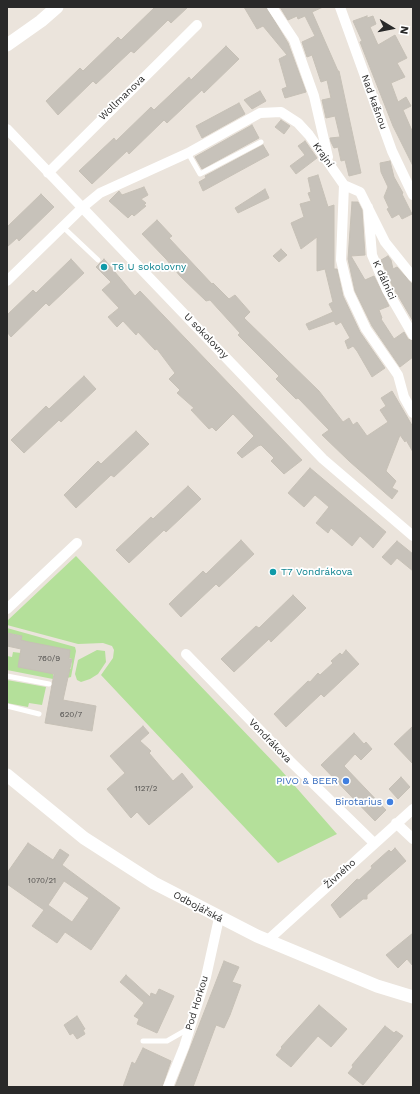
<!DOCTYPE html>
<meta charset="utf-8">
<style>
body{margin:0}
#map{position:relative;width:420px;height:1094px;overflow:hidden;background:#ebe4dc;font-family:"Work Sans",sans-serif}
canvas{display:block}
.frame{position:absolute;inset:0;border:8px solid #292929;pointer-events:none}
.north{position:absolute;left:372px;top:8px;width:40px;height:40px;-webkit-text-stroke:3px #fff;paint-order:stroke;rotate:100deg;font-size:11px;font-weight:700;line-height:16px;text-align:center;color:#292929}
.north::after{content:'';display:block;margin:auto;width:14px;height:18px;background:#292929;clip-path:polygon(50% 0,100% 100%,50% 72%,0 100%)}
</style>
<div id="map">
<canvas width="420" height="1094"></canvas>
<div class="frame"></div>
<div class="north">N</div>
</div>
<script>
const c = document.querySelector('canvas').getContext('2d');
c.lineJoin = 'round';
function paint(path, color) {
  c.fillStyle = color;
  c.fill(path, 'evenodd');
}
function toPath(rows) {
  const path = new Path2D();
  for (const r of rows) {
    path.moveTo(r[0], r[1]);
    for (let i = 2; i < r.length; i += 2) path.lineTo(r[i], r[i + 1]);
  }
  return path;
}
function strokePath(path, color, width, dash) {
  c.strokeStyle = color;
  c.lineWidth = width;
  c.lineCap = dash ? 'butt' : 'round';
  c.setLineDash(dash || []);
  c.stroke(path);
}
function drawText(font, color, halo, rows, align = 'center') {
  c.font = font + ' "Work Sans",sans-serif';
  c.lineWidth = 3.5;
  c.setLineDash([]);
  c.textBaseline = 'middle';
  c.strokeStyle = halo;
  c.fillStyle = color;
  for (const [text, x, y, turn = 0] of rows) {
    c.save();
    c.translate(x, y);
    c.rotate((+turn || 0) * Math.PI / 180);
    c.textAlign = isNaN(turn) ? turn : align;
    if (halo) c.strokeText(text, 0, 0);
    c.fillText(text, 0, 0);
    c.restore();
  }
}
paint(toPath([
 [76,556,280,769,337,834,278,863,101,675,113,658,114,650,112,646,103,643,78,644,7,625,7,621],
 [7,628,75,647,76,651,71,677,67,678,69,673,67,668,71,669,72,659,21,641,21,636,7,633],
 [97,650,105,651,106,662,98,674,90,679,81,682,77,680,75,674,78,660],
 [13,652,21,653,53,674,53,679,7,670,7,656,12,657],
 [7,680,46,687,42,705,29,703,28,707,7,703]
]), '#b4e09a');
const building = toPath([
 [155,7,188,7,171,23,168,20,134,53,131,51,96,84,93,81,58,115,46,101,80,68,83,71,118,37,121,40,155,7],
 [244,7,266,7,288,43,306,92,285,98,282,89,287,87,279,59,287,55,263,26,257,29,244,7],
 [280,7,323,7,312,12,338,71,339,71,361,173,349,176,345,160,341,161,338,147,334,148,331,142,330,138,340,137,335,116,326,118,322,100,331,98,327,80,321,82,312,55,307,57,302,42,315,36,305,16,298,19,297,16,288,20,280,7],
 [367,16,367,18,373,16,376,24,370,27,378,45,395,35,407,58,397,63,405,77,391,83,398,102,406,97,411,106,403,110,413,133,413,166,393,126,360,42,362,41,353,21,367,16],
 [226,46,239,59,204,93,202,90,167,123,164,120,129,154,127,151,92,184,79,171,114,138,116,141,151,107,154,110,189,77,191,80,226,46],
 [260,91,266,101,252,109,244,100,260,91],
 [239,103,245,114,202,138,196,126,239,103],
 [281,120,290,126,284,134,275,127,281,120],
 [252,125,259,138,202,169,195,157,252,125],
 [305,141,317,158,296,174,290,166,305,155,298,146,305,141],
 [263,145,269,155,203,191,199,182,206,178,205,176,263,145],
 [390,161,394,177,403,193,402,194,412,214,402,219,399,214,392,218,387,209,389,208,384,197,388,187,381,172,380,163,390,161],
 [318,175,328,207,334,205,334,269,337,269,343,296,360,332,385,368,372,377,357,351,353,346,348,349,345,341,350,338,341,322,336,325,334,321,309,330,306,324,333,312,329,304,333,302,325,269,317,271,317,237,301,249,291,223,304,217,300,204,311,201,308,193,311,192,308,178,318,175],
 [144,187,148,195,141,199,146,203,144,205,146,206,134,216,132,214,128,218,109,201,119,191,122,195,144,187],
 [265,189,269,198,238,213,235,208,265,189],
 [41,194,54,207,19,241,17,238,7,247,7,227,41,194],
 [352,202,358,202,362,210,365,255,351,256,365,280,374,276,389,306,379,310,382,318,381,319,394,339,404,332,408,339,413,341,413,357,400,367,372,326,355,291,348,259,352,202],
 [157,220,172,236,169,238,212,284,213,283,229,299,235,295,250,312,244,318,319,391,343,422,349,418,353,425,357,422,367,436,388,422,380,410,386,406,381,398,392,391,413,427,413,452,406,440,405,442,400,435,386,471,396,481,392,488,398,491,392,499,349,461,322,435,329,430,298,398,296,399,276,379,279,376,238,335,240,333,210,300,206,301,180,276,166,259,142,234,157,220],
 [281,249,287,255,279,262,273,256,281,249],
 [388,256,391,260,393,269,397,267,413,285,413,321,393,287,381,260,388,256],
 [71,259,84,273,49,306,46,303,11,337,7,332,7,315,33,290,36,293,71,259],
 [104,259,135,296,140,291,302,460,284,474,271,461,274,458,261,445,258,446,242,458,237,453,254,436,233,414,216,431,212,427,209,429,191,410,194,408,177,393,180,390,169,379,175,373,157,349,155,350,138,332,136,335,123,321,117,327,108,317,119,308,102,290,111,282,96,267,104,259],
 [84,376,96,389,61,422,59,420,24,453,11,440,46,406,49,409,84,376],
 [136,431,149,444,114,477,111,475,76,508,64,495,98,461,101,464,136,431],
 [310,468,386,532,373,548,360,536,352,546,331,528,328,533,316,523,329,507,315,495,304,507,288,493,310,468],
 [188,486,201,499,166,532,164,530,129,563,116,550,151,517,153,519,188,486],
 [241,540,254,554,219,587,216,584,181,617,169,604,203,571,206,574,241,540],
 [397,541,413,554,413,571,397,558,391,565,382,557,397,541],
 [293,595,306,608,271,642,269,639,234,672,221,659,256,626,259,628,293,595],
 [7,633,22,636,21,640,29,642,70,650,69,659,72,659,63,700,96,706,92,731,45,723,54,674,18,667,21,649,7,646,7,633],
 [346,650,359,664,324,697,321,694,286,727,274,714,308,681,310,682,318,673,320,675,333,663,331,661,340,653,342,655,346,650],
 [143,726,149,733,140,741,151,751,149,753,173,781,182,773,193,787,149,825,137,812,131,818,107,789,125,773,110,756,143,726],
 [413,726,413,764,394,744,413,726],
 [354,733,364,744,366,742,372,749,361,760,355,754,344,766,386,810,375,821,321,765,354,733],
 [401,777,410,787,398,799,389,789,401,777],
 [28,843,53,860,60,849,69,855,62,865,120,908,91,950,65,932,57,943,32,926,44,910,7,884,7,873,28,843],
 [64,881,89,898,72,922,48,905,64,881],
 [395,848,406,861,367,895,367,899,363,899,340,918,331,905,357,879,359,880,372,868,371,866,389,850,391,852,395,848],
 [413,933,413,966,407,959,398,968,386,955,413,933],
 [224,961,239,967,232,982,241,985,230,1015,224,1028,216,1025,193,1087,175,1087,224,961],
 [126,975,150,997,151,993,156,995,159,989,174,996,157,1033,137,1024,139,1019,134,1016,144,1003,120,982,126,975],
 [319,1005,347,1029,331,1047,318,1036,291,1067,276,1055,282,1048,281,1047,319,1005],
 [77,1016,85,1029,83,1030,85,1034,77,1039,73,1033,70,1035,64,1025,77,1016],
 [385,1026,394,1033,396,1031,403,1036,363,1085,348,1073,353,1067,352,1065,385,1026],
 [143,1048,171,1061,162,1087,123,1087,132,1062,135,1064,143,1048]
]);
paint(building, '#c7c2ba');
strokePath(building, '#c6c0b6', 1);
strokePath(toPath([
 [188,153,200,174,261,142],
 [63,227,98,260],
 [7,676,49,684],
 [7,706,39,714],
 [143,1041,167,1041,188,1029]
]), '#fff', 5);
strokePath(toPath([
 [272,7,294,40,314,96,328,157],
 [340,7,392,151,413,195],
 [7,129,323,459,413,536],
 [48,173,197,25],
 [344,185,360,192,385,242,413,277],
 [368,207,372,255,387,290,413,335],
 [7,281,83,207,100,193,188,153,260,113,281,112,298,123,309,135,344,185,341,260,349,293,366,329,398,375,404,397,413,413],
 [7,609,77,543],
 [186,654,290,761,374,843],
 [396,823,413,839],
 [268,940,413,809],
 [168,1087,184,1047,206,977,219,918]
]), '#fff', 10);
strokePath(toPath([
 [7,45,41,21,57,7],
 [7,775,84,838,154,883,257,936,377,986,413,997]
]), '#fff', 13);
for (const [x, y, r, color] of [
 [104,267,4,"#0f9aa8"],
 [273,572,4,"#0f9aa8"],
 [346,781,4,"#3f7fe0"],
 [390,802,4,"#3f7fe0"]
]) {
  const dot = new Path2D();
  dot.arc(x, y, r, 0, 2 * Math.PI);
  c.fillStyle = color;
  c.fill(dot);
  strokePath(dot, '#fff', 1.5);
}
drawText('8px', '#504f4d', null, [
 ["760/9",49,659],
 ["620/7",71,715],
 ["1127/2",146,789],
 ["1070/21",42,881]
]);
drawText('10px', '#292929', '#fff', [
 ["Wollmanova",122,98,-44],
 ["Nad kašnou",374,102,70],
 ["Krajní",323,155,54],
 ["K dálnici",384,280,65],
 ["U sokolovny",206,336,46],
 ["Vondrákova",270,741,46],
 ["Živného",340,874,-42],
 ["Odbojářská",198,907,28],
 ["Pod Horkou",197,1003,-73]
]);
drawText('10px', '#0d838f', '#fff', [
 ["T6 U sokolovny",112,267],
 ["T7 Vondrákova",281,572]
], 'left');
drawText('10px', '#366cbe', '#fff', [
 ["PIVO & BEER",338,781],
 ["Birotarius",382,802]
], 'right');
</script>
